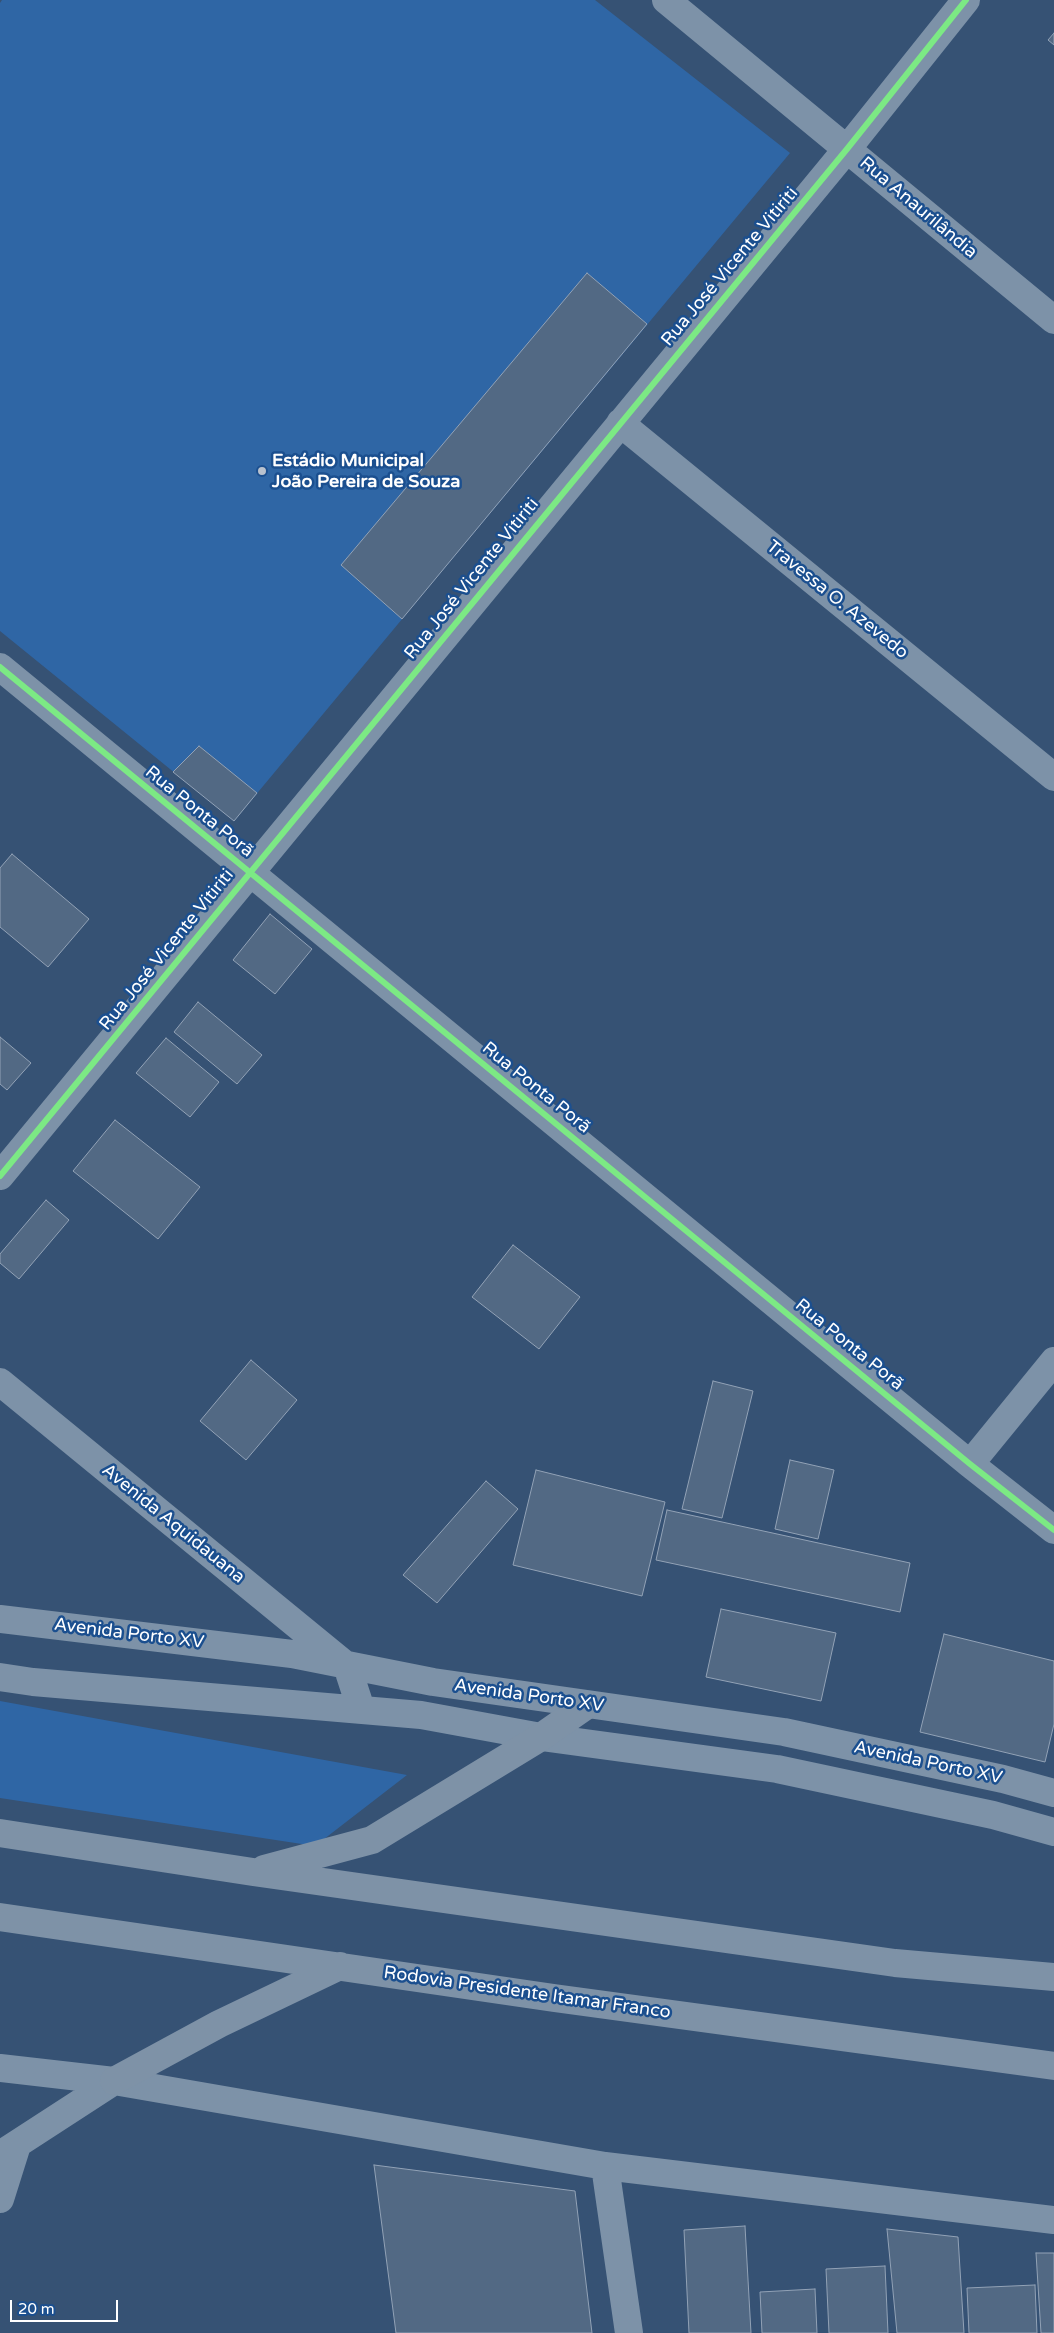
<!DOCTYPE html>
<meta charset="utf-8">
<style>
body{margin:0}
#map{position:relative;width:1054px;height:2333px;overflow:hidden;background:#365274;font-family:"Varela Round",sans-serif}
canvas{display:block}
.scale{position:absolute;left:10px;top:2300px;width:108px;height:22px;box-sizing:border-box;border:2px solid #fff;border-top:0;padding-left:6px;font-size:15px;line-height:18px;white-space:nowrap;color:#fff;-webkit-text-stroke:4px #1b4f8f;paint-order:stroke}
</style>
<div id="map">
<canvas width="1054" height="2333"></canvas>
<div class="scale">20 m</div>
</div>
<script>
const c = document.querySelector('canvas').getContext('2d');
c.lineJoin = 'round';
function paint(path, color) {
  c.fillStyle = color;
  c.fill(path, 'evenodd');
}
function toPath(rows) {
  const path = new Path2D();
  for (const r of rows) {
    path.moveTo(r[0], r[1]);
    for (let i = 2; i < r.length; i += 2) path.lineTo(r[i], r[i + 1]);
  }
  return path;
}
function strokePath(path, color, width, dash) {
  c.strokeStyle = color;
  c.lineWidth = width;
  c.lineCap = dash ? 'butt' : 'round';
  c.setLineDash(dash || []);
  c.stroke(path);
}
function drawText(font, color, halo, rows, align = 'center') {
  c.font = font + ' "Varela Round",sans-serif';
  c.lineWidth = 5;
  c.setLineDash([]);
  c.textBaseline = 'middle';
  c.strokeStyle = halo;
  c.fillStyle = color;
  for (const [text, x, y, turn = 0] of rows) {
    c.save();
    c.translate(x, y);
    c.rotate((+turn || 0) * Math.PI / 180);
    c.textAlign = isNaN(turn) ? turn : align;
    if (halo) c.strokeText(text, 0, 0);
    c.fillText(text, 0, 0);
    c.restore();
  }
}
paint(toPath([
 [2,0,595,0,790,153,234,821,0,631,0,3],
 [0,1701,407,1775,315,1846,0,1798]
]), '#2f66a5');
const building = toPath([
 [1054,33,1054,45,1048,40,1054,33],
 [587,273,647,324,402,619,341,565,587,273],
 [199,746,257,793,234,821,173,772,199,746],
 [12,854,89,919,48,967,0,927,0,868,12,854],
 [270,914,312,949,275,994,233,960,270,914],
 [198,1002,262,1055,237,1084,174,1032,198,1002],
 [0,1037,31,1063,7,1090,0,1084,0,1037],
 [166,1038,219,1082,190,1117,136,1073,166,1038],
 [115,1120,200,1187,158,1239,73,1171,115,1120],
 [46,1200,69,1220,19,1279,0,1263,0,1254,46,1200],
 [513,1245,580,1297,539,1349,472,1297,513,1245],
 [251,1360,297,1400,246,1460,200,1421,251,1360],
 [713,1381,753,1391,722,1518,682,1509,713,1381],
 [790,1460,834,1470,818,1539,775,1529,790,1460],
 [536,1470,665,1502,642,1596,513,1565,536,1470],
 [486,1481,518,1509,437,1603,403,1575,486,1481],
 [667,1510,910,1563,900,1612,656,1560,667,1510],
 [721,1609,836,1633,821,1701,706,1677,721,1609],
 [944,1634,1054,1661,1054,1724,1045,1762,920,1732,944,1634],
 [374,2165,575,2191,592,2333,396,2333,374,2165],
 [745,2226,751,2333,689,2333,684,2230,745,2226],
 [887,2229,958,2237,964,2333,897,2333,887,2229],
 [1036,2253,1054,2253,1054,2333,1041,2333,1036,2253],
 [885,2266,888,2333,829,2333,826,2269,885,2266],
 [1035,2285,1037,2333,969,2333,967,2288,1035,2285],
 [815,2289,817,2333,762,2333,760,2292,815,2289]
]);
paint(building, '#526984');
strokePath(building, '#92a2b6', 1);
strokePath(toPath([
 [666,0,1054,320],
 [620,423,1054,777],
 [0,667,970,1464,1054,1530],
 [0,1176,847,149,966,0],
 [0,1382,347,1666,361,1709],
 [970,1464,1054,1361],
 [0,1619,292,1654,433,1682,784,1732,1003,1779,1054,1793],
 [0,1677,33,1682,421,1715,541,1737,777,1769,993,1815,1054,1832],
 [0,2068,114,2081,605,2166,1054,2220],
 [0,2155,114,2081],
 [605,2166,629,2333],
 [0,2199,17,2145]
]), '#7d92a8', 28);
strokePath(toPath([
 [0,1833,253,1872,895,1963,1054,1977],
 [264,1869,372,1840,541,1737,587,1705],
 [0,1917,554,1998,1054,2066],
 [114,2081,219,2024,340,1966]
]), '#7e92a7', 28);
strokePath(toPath([
 [0,667,970,1464,1054,1530],
 [0,1176,847,149,966,0]
]), '#7ce984', 6);
for (const [x, y, r, color] of [
 [262,471,5,"#b9c2ce"]
]) {
  const dot = new Path2D();
  dot.arc(x, y, r, 0, 2 * Math.PI);
  c.fillStyle = color;
  c.fill(dot);
  strokePath(dot, '#1b4f8f', 2);
}
drawText('18px', '#fff', '#1b4f8f', [
 ["Rua Anaurilândia",918,208,40],
 ["Rua José Vicente Vitiriti",730,267,-50],
 ["Rua José Vicente Vitiriti",472,579,-51],
 ["Travessa O. Azevedo",837,600,39],
 ["Rua Ponta Porã",199,812,39],
 ["Rua José Vicente Vitiriti",167,950,-51],
 ["Rua Ponta Porã",536,1088,39],
 ["Rua Ponta Porã",849,1345,39],
 ["Avenida Aquidauana",173,1524,39],
 ["Avenida Porto XV",129,1634,7],
 ["Avenida Porto XV",529,1696,8],
 ["Avenida Porto XV",928,1763,12],
 ["Rodovia Presidente Itamar Franco",527,1993,8]
]);
drawText('bold 18px', '#fff', '#1b4f8f', [
 ["Estádio Municipal",272,461],
 ["João Pereira de Souza",272,482]
], 'left');
</script>
